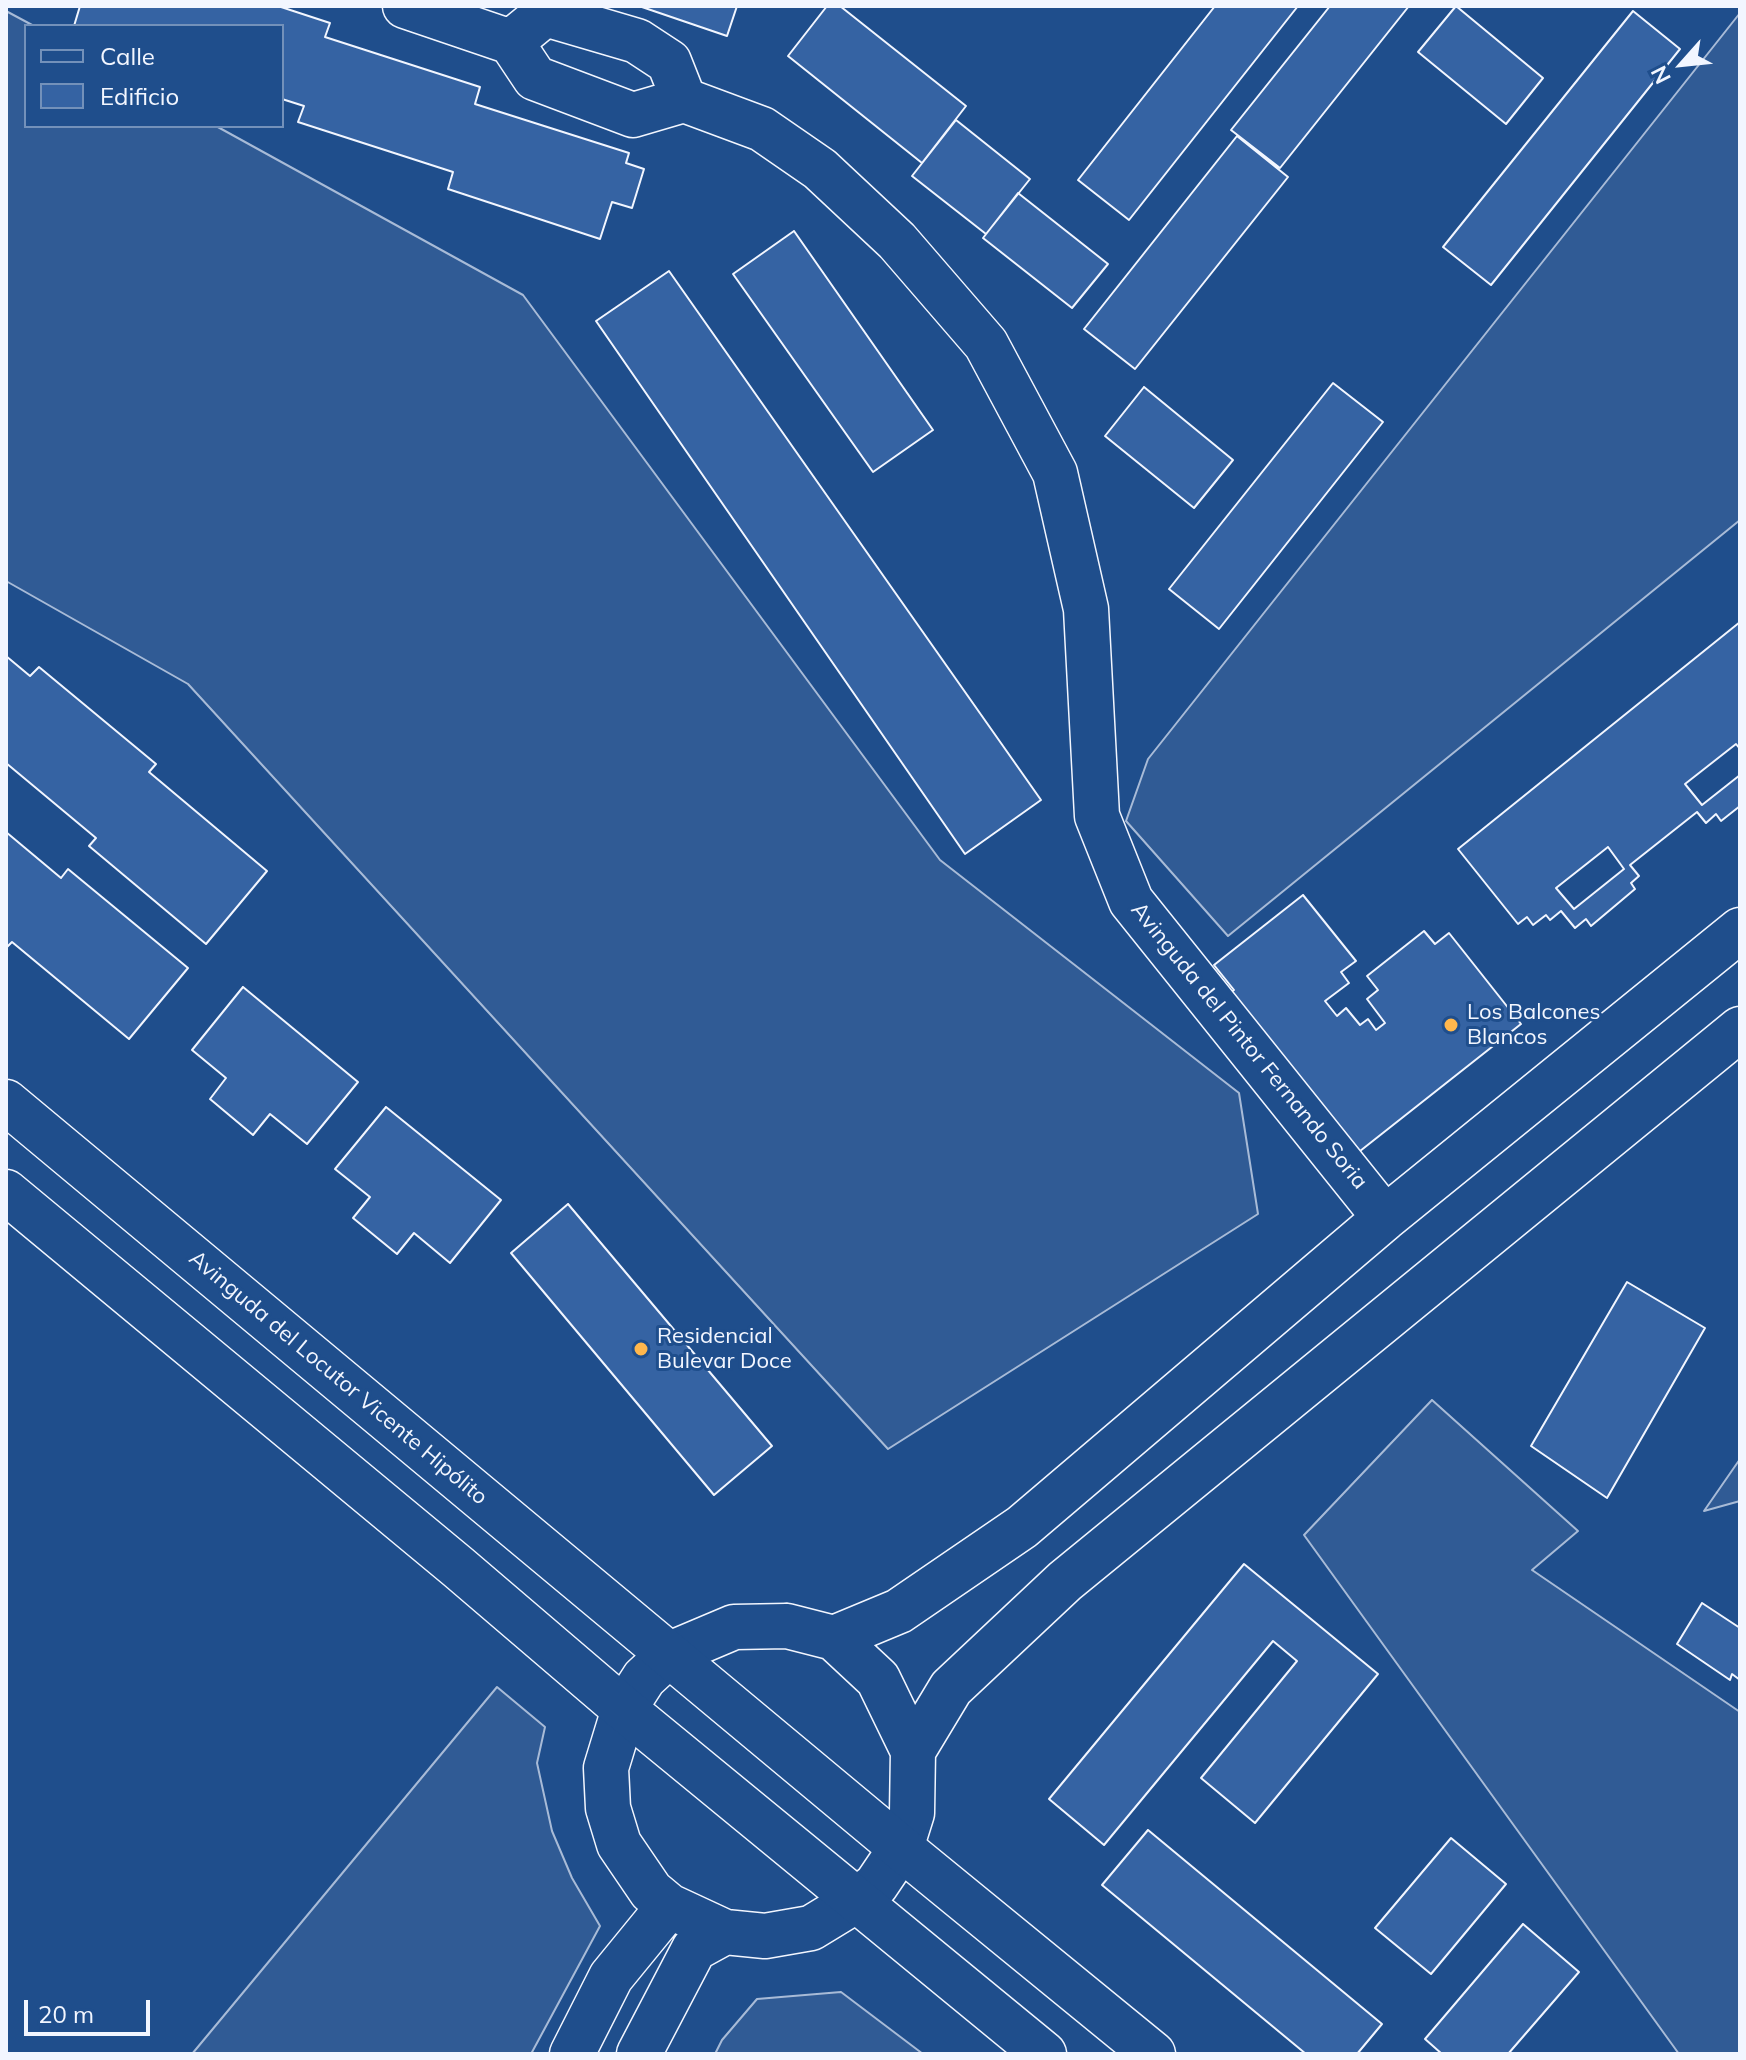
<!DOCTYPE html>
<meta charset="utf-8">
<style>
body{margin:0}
#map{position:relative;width:1746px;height:2060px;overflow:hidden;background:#1f4e8c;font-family:Mulish,sans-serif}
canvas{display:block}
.frame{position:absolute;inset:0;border:8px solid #f2f6ff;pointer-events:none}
.legend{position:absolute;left:24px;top:24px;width:260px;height:104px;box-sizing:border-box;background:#1f4e8c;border:2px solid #7391ba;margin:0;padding:10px 14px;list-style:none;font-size:24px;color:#f2f6ff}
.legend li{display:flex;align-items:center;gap:16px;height:40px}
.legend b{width:40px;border:2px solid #7391ba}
.north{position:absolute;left:1642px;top:24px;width:80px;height:80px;-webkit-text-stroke:6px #1f4e8c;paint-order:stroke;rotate:243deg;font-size:22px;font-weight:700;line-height:32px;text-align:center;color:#f2f6ff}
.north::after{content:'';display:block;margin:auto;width:28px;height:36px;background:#f2f6ff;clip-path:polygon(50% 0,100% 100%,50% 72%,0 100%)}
.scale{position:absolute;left:24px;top:2000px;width:126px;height:36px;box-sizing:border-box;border:4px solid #f2f6ff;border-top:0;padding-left:10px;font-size:24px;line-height:28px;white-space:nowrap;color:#f2f6ff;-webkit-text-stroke:6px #1f4e8c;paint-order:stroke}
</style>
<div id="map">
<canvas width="1746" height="2060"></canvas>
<div class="frame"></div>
<ul class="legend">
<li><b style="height:10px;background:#1f4e8c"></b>Calle</li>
<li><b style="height:22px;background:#3563a3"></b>Edificio</li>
</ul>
<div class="north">N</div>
<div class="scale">20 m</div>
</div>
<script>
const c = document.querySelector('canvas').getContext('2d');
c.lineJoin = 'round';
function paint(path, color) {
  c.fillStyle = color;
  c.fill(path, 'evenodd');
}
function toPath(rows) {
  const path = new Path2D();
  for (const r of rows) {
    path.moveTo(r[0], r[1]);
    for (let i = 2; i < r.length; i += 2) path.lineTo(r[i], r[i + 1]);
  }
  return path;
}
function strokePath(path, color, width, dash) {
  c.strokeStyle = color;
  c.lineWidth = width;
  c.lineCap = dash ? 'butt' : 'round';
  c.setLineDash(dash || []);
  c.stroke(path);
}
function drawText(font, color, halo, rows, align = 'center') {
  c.font = font + ' Mulish,sans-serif';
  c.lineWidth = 6;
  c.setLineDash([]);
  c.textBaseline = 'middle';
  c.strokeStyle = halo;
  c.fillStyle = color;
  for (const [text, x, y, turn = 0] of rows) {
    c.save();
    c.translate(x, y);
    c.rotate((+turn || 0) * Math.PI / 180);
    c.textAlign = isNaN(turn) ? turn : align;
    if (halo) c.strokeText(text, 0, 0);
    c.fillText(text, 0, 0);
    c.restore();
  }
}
const built = toPath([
 [6,11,34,26,26,26,26,126,216,126,523,295,940,860,1239,1093,1258,1214,888,1449,188,684,6,581,6,11],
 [1740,13,1740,520,1228,936,1126,821,1148,759,1740,13],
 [1432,1400,1578,1531,1532,1570,1740,1712,1740,2054,1679,2054,1304,1535,1432,1400],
 [1740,1459,1740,1501,1704,1511,1740,1459],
 [497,1687,545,1727,537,1763,552,1831,572,1878,600,1926,531,2054,192,2054,497,1687],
 [841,1992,923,2054,715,2054,722,2040,757,1999,841,1992]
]);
paint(built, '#305b95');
strokePath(built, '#a8bbd7', 2);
const building = toPath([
 [80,6,278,6,330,23,325,37,480,87,475,104,629,153,626,163,644,169,632,208,612,202,600,239,448,189,453,172,298,122,304,106,282,99,282,26,74,26,80,6],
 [639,6,737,6,727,36,639,6],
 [827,6,840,6,966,106,922,163,788,56,827,6],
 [1215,6,1298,6,1129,220,1078,180,1215,6],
 [1330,6,1409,6,1280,168,1231,130,1330,6],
 [1456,6,1543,78,1506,124,1418,52,1456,6],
 [1633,11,1680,49,1491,285,1443,247,1633,11],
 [956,120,1030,179,986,234,912,176,956,120],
 [1237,136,1288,177,1135,369,1084,329,1237,136],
 [1018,193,1108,264,1072,308,983,238,1018,193],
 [794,231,933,430,873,472,733,274,794,231],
 [669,271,1041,800,965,854,596,321,669,271],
 [1333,383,1383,422,1219,629,1169,589,1333,383],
 [1144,387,1233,460,1194,508,1105,436,1144,387],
 [1740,622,1740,749,1736,744,1685,784,1702,805,1740,775,1740,806,1721,821,1716,814,1706,823,1697,812,1630,865,1639,876,1631,883,1635,889,1591,926,1586,919,1575,928,1561,911,1550,920,1546,915,1533,925,1527,917,1518,924,1458,849,1740,622],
 [1608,847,1624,869,1574,909,1556,888,1608,847],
 [6,656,30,676,39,667,156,764,149,772,267,871,206,944,89,846,96,838,6,763,6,656],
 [6,832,61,878,68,869,188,968,129,1039,12,942,6,948,6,832],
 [1303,895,1356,961,1341,972,1349,983,1325,1001,1337,1016,1346,1008,1360,1025,1368,1019,1376,1030,1385,1023,1367,999,1378,990,1367,976,1424,931,1435,944,1449,933,1521,1024,1355,1155,1228,994,1234,990,1214,965,1303,895],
 [243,987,358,1082,307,1144,270,1114,253,1135,210,1099,226,1078,192,1050,243,987],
 [386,1107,501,1200,450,1263,414,1233,397,1254,353,1218,370,1197,335,1169,386,1107],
 [568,1204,772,1446,714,1495,511,1253,568,1204],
 [1627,1282,1705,1328,1607,1498,1531,1446,1627,1282],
 [1244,1564,1378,1674,1255,1823,1201,1778,1297,1661,1273,1641,1104,1845,1049,1799,1244,1564],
 [1702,1603,1740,1628,1740,1680,1732,1674,1730,1680,1677,1644,1702,1603],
 [1148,1830,1382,2024,1357,2054,1306,2054,1102,1885,1148,1830],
 [1451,1838,1506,1884,1431,1974,1375,1928,1451,1838],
 [1523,1924,1579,1972,1508,2054,1442,2054,1425,2039,1523,1924]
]);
paint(building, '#3563a3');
strokePath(building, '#f2f6ff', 2);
const minor = toPath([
 [405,6,511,42,535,78,633,115,684,100,762,129,820,169,897,241,986,344,1055,473,1086,609,1097,816,1131,901,1385,1218],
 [511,42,545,14,637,41,669,62,684,100],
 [787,1626,834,1638,878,1679,913,1751,912,1813,901,1848,876,1885,857,1900,811,1928,765,1936,725,1932,669,1906,651,1891,619,1844,608,1808,606,1768,624,1709,644,1678,670,1654,734,1627,787,1626],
 [834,1638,899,1611,1022,1527,1385,1218,1740,930],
 [913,1751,951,1688,1065,1581,1740,1029],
 [572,2054,611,1977,669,1906],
 [639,2054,694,1949,725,1932]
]);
const major = toPath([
 [6,1102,901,1848,1153,2054],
 [6,1192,458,1567,624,1709,1044,2054]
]);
strokePath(minor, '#f2f6ff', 47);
strokePath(major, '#f2f6ff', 47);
strokePath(minor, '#1f4e8c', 44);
strokePath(major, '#1f4e8c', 44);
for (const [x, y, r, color] of [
 [1451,1025,8,"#ffb74d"],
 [641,1349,8,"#ffb74d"]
]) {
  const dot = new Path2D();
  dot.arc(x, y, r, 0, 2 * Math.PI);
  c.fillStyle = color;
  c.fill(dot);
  strokePath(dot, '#1f4e8c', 3);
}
drawText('22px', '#f2f6ff', '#1f4e8c', [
 ["Los Balcones",1467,1012],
 ["Blancos",1467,1037],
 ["Residencial",657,1336],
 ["Bulevar Doce",657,1361]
], 'left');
drawText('22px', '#f2f6ff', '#1f4e8c', [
 ["Avinguda del Pintor Fernando Soria",1249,1046,51],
 ["Avinguda del Locutor Vicente Hipólito",338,1378,40]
]);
</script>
